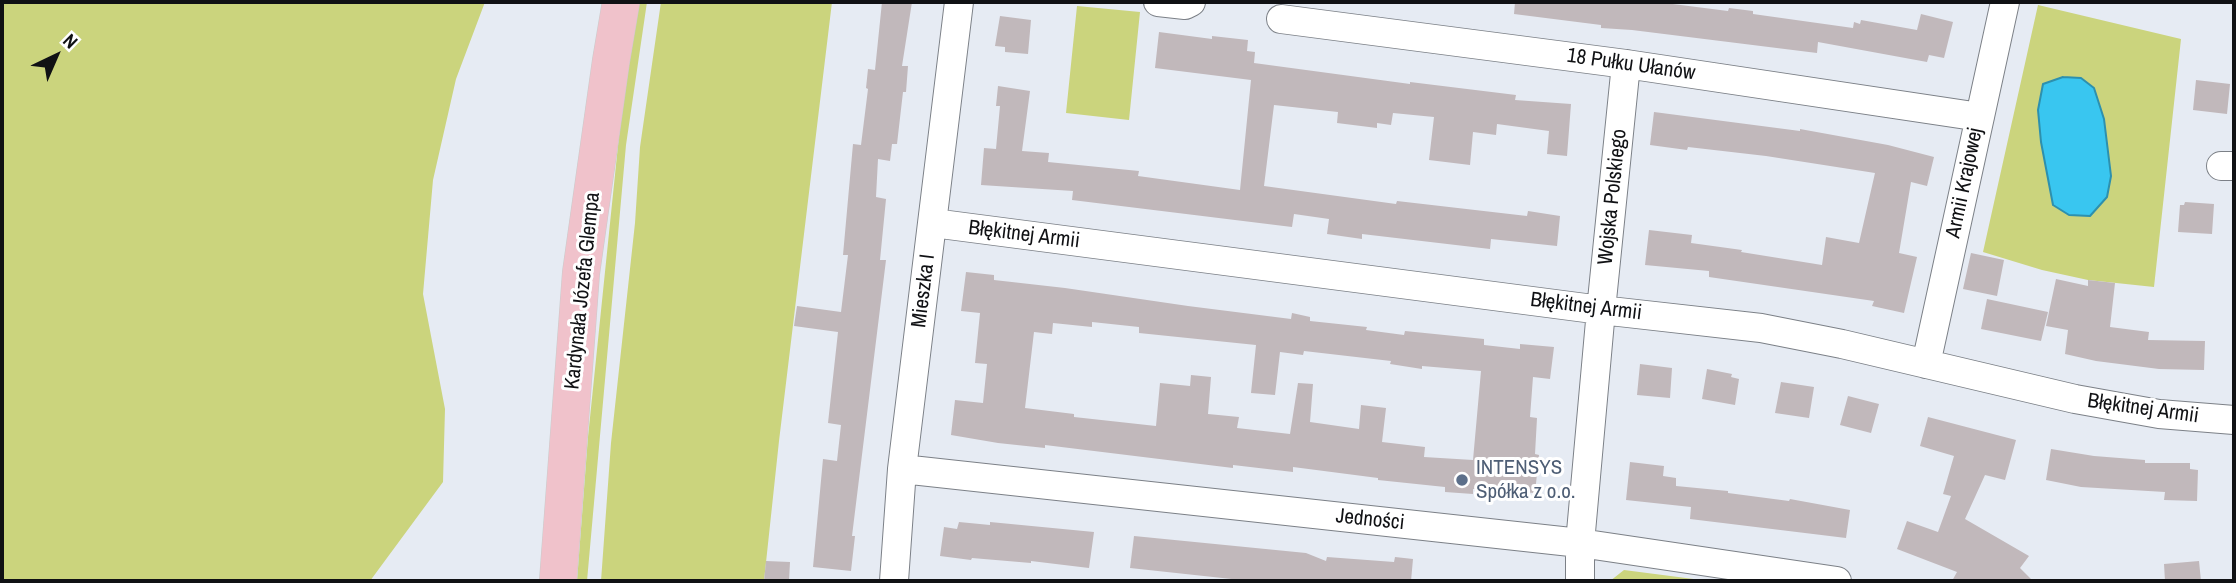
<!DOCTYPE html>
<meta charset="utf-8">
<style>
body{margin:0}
#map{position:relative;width:2236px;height:583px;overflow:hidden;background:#e6ebf3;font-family:"Archivo Narrow",sans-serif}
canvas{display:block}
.frame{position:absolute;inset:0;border:4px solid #101114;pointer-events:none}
.north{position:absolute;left:21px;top:21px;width:70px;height:70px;-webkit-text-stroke:5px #fff;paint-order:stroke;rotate:44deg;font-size:19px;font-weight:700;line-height:28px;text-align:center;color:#101114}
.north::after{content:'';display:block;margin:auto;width:24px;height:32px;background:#101114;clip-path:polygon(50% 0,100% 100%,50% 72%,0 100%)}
</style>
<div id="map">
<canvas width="2236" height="583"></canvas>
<div class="frame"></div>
<div class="north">N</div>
</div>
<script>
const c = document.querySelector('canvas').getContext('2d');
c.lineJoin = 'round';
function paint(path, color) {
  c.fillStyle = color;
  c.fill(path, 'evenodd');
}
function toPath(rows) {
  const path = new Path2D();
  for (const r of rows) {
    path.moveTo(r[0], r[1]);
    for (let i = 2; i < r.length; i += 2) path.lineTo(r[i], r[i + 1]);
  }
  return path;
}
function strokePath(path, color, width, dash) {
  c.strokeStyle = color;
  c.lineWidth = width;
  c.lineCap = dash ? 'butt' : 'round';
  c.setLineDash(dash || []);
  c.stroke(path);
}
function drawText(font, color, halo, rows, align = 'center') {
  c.font = font + ' "Archivo Narrow",sans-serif';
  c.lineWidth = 6;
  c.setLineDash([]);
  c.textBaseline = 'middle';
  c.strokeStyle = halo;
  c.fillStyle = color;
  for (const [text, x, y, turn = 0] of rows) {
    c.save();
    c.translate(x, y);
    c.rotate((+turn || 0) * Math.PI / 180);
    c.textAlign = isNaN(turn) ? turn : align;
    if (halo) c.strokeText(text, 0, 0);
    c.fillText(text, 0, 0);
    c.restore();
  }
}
paint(toPath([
 [2,2,485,2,456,79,433,180,423,294,445,409,443,482,370,581,2,581],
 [636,2,647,2,626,145,587,581,577,581,588,437,623,97],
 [661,2,832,2,779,441,764,581,601,581,611,443,635,223,640,147],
 [2038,5,2181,39,2154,287,2088,280,2042,270,1983,252],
 [2038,110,2090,216,2069,215,2053,205,2041,141],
 [1077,6,1140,12,1129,120,1066,113],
 [1624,570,1709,581,1610,581]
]), '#cbd47d');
const water = toPath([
 [2063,77,2081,78,2094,88,2104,119,2111,176,2107,197,2090,216,2069,215,2053,205,2041,142,2038,110,2043,84,2063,77]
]);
paint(water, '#39c6f0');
strokePath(water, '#2d90ae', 2);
paint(toPath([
 [882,2,912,2,902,66,908,66,906,92,903,92,897,144,892,144,890,161,878,159,876,197,886,199,880,260,886,260,852,536,855,536,851,571,813,567,823,459,837,461,841,425,828,423,838,332,794,326,797,306,841,312,848,255,843,255,853,144,861,145,868,89,866,88,868,69,875,70],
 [1515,2,1657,2,1728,11,1729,8,1753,11,1753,14,1853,28,1854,22,1860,24,1861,20,1917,30,1921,14,1953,22,1944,58,1929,55,1927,62,1818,42,1817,53,1632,30,1601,28,1601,25,1514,14],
 [1000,16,1031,20,1028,54,1005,52,1005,47,995,46],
 [1159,32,1212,39,1212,36,1248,40,1247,51,1255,52,1254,63,1410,84,1410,82,1516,95,1515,100,1571,104,1567,156,1547,154,1549,131,1497,124,1496,135,1473,132,1470,165,1429,160,1434,117,1393,113,1391,125,1377,123,1377,128,1337,123,1338,112,1274,105,1264,186,1396,204,1397,201,1527,216,1528,211,1560,216,1557,246,1491,239,1490,249,1362,234,1362,239,1327,234,1329,219,1294,214,1292,227,1072,200,1073,191,981,185,984,148,996,149,1000,106,996,106,998,86,1030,91,1022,151,1049,153,1048,162,1139,171,1138,176,1240,190,1251,80,1155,68],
 [2196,80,2230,84,2227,114,2193,110],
 [1654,112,1800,131,1800,129,1888,145,1934,157,1927,186,1911,182,1899,253,1917,257,1904,313,1872,306,1874,301,1709,277,1709,271,1645,265,1649,230,1692,235,1691,243,1742,250,1741,252,1822,265,1826,237,1859,243,1875,173,1766,156,1688,147,1687,150,1650,145],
 [2185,202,2214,204,2212,234,2178,232,2180,205,2184,205],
 [1971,253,2004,260,1997,296,1963,289],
 [966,272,994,275,994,280,1065,288,1188,306,1291,319,1292,313,1310,317,1310,321,1367,327,1366,330,1404,335,1405,331,1484,339,1484,345,1520,349,1520,344,1554,347,1550,379,1533,377,1530,417,1537,418,1535,454,1539,455,1535,493,1473,489,1473,494,1445,492,1445,487,1378,480,1378,478,1293,467,1293,472,1233,465,1233,468,1045,445,1045,448,998,443,951,435,955,400,983,403,987,364,975,363,980,313,961,311],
 [1092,322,1139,327,1139,333,1256,345,1251,393,1275,395,1280,352,1303,355,1304,351,1391,361,1390,364,1422,369,1422,366,1481,371,1473,460,1424,457,1425,447,1382,442,1386,408,1361,405,1359,429,1310,422,1313,384,1298,383,1290,434,1237,428,1239,417,1208,414,1211,377,1191,375,1190,386,1160,383,1156,426,1074,417,1074,414,1025,408,1034,332,1052,334,1053,323,1092,327],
 [2056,279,2088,286,2088,280,2115,283,2110,327,2149,332,2148,340,2205,341,2204,370,2159,369,2096,361,2065,354,2068,330,2046,326],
 [1987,299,2048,312,2041,341,1981,329],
 [1640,364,1672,368,1670,398,1637,395],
 [1707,369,1732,374,1731,377,1739,379,1735,405,1702,399],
 [1781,382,1814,387,1809,418,1775,413],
 [1848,396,1879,404,1871,433,1840,425],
 [1928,417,2016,440,2005,480,1985,475,1965,519,2029,556,2020,568,2033,581,1952,581,1957,572,1897,549,1907,521,1938,532,1951,496,1943,494,1954,456,1920,446],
 [2051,449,2094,456,2145,460,2145,463,2190,463,2190,469,2198,470,2197,501,2164,500,2165,492,2081,487,2046,480],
 [1630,462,1664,466,1663,476,1676,478,1676,486,1728,491,1728,493,1789,501,1790,499,1850,510,1846,538,1690,519,1691,507,1626,500],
 [959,522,990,525,990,522,1094,532,1089,568,1031,561,1031,563,972,558,971,560,940,556,944,527,957,529],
 [1134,536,1306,553,1326,561,1327,557,1394,562,1395,557,1413,559,1411,581,1250,581,1130,568],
 [766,561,790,562,789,581,764,581],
 [2199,561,2201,581,2165,581,2164,564]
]), '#c1b8bb');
const minor = toPath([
 [1158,2,1185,5,1191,2],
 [1281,19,1626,64,1980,117],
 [2221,166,2234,166],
 [933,223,1601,310,1761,328,1842,344,2075,399,2159,414,2234,420],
 [1926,364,2005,2],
 [902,469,1580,543,1837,581],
 [894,581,902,469,959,2],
 [1580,581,1580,543,1601,310,1626,64]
]);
const major = toPath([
 [558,581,581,273,611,61,621,2]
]);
strokePath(minor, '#7c8087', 30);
strokePath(major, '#cacbcb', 38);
strokePath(minor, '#fff', 28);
strokePath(major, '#f0c2cb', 37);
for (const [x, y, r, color] of [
 [1462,480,7,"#5c6f8a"]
]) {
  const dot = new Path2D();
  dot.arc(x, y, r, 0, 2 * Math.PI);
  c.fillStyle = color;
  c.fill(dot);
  strokePath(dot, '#fff', 2.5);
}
drawText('21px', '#101114', '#fff', [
 ["18 Pułku Ułanów",1631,65,8],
 ["Armii Krajowej",1965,183,-78],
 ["Wojska Polskiego",1613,197,-84],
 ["Błękitnej Armii",1024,235,7],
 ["Kardynała Józefa Glempa",583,291,-84],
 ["Mieszka I",924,291,-83],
 ["Błękitnej Armii",1586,307,7],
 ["Błękitnej Armii",2143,409,8],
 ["Jedności",1370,520,6]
]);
drawText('21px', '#4e5e75', '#fff', [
 ["INTENSYS",1476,468],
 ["Spółka z o.o.",1476,492]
], 'left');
</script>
